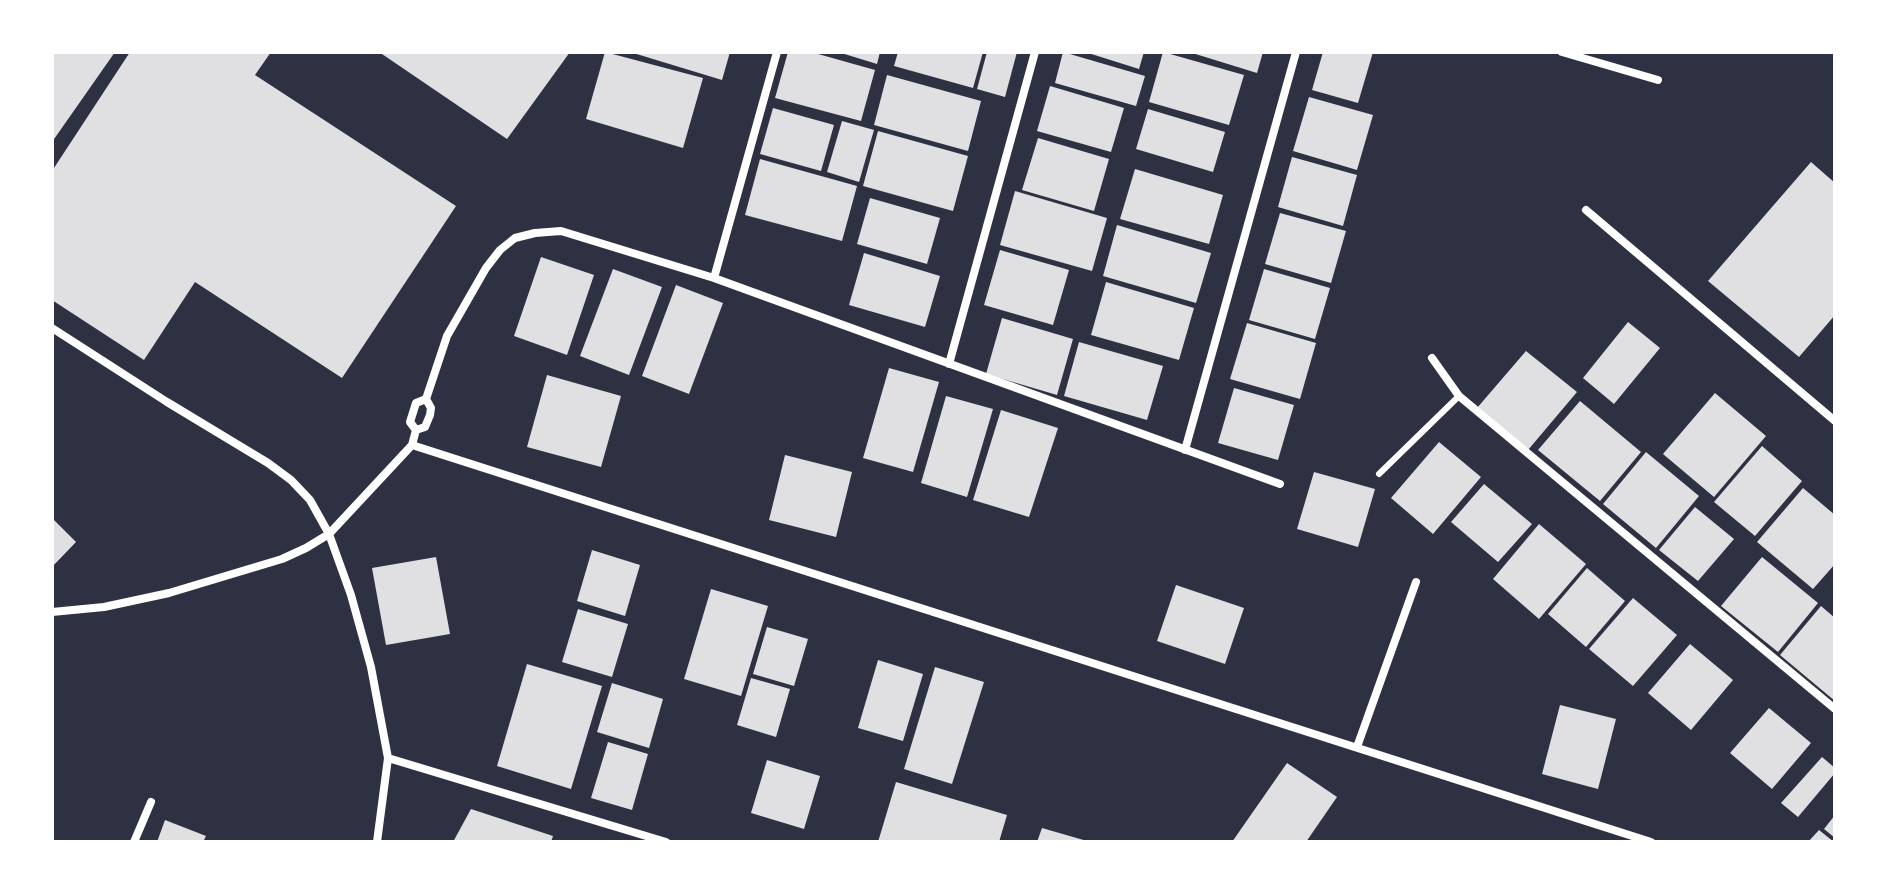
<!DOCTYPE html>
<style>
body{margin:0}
#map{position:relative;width:1887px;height:894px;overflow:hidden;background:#2d3142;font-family:"Public Sans",sans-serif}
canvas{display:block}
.frame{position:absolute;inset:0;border:54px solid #fff;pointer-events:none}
</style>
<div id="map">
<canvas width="1887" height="894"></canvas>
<div class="frame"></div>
</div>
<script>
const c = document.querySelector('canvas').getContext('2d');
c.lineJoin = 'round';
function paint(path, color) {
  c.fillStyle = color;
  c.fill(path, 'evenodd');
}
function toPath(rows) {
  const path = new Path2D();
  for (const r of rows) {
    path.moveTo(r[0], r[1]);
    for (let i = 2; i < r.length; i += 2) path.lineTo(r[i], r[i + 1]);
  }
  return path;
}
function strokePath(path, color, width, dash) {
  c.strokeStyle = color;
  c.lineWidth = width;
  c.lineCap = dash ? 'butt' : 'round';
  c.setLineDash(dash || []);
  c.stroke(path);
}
paint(toPath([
 [52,52,115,52,52,142],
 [130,52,271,52,255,75,456,206,342,378,195,282,144,360,52,300,52,171],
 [379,52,570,52,507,139],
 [605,52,703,78,683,148,586,119],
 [630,52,730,52,722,80],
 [788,52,811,52,875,70,861,121,775,98],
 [838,52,880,52,877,64],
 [898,52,983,52,973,88,894,66],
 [987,52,1017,52,1005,97,977,89],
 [1063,52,1145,76,1136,106,1055,83],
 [1085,52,1144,52,1139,69],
 [1163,52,1244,75,1229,125,1149,102],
 [1189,52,1263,52,1257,73],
 [1323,52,1373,52,1358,103,1312,90],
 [887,75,981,101,968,151,874,125],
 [1050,86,1124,108,1111,152,1037,131],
 [1309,97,1373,115,1357,170,1293,151],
 [773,108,834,125,821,171,760,154],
 [1148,109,1225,132,1213,172,1136,149],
 [842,121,874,130,859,182,827,172],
 [878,131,968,156,953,211,863,186],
 [1038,138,1109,159,1094,211,1022,190],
 [1292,157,1357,175,1343,226,1278,207],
 [760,159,857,186,842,241,745,215],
 [1811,162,1835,183,1835,315,1799,357,1708,281],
 [1135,169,1223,195,1209,244,1120,219],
 [1015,191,1107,218,1092,271,1000,245],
 [870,198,940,218,927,264,857,244],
 [1280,213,1346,231,1331,283,1265,264],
 [1117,225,1211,253,1196,303,1103,276],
 [1000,250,1069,270,1053,325,984,305],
 [864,253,940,276,925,327,849,305],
 [541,257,594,275,567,355,514,336],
 [613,269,662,287,629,375,580,356],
 [1264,269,1330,288,1315,339,1249,320],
 [1106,282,1194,308,1179,360,1091,335],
 [676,285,723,303,689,394,642,376],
 [1002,318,1073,339,1057,395,986,374],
 [1628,322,1660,348,1614,404,1583,378],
 [1247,323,1316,343,1300,399,1230,379],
 [1079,342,1163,366,1147,420,1064,396],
 [1526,351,1577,392,1528,450,1477,408],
 [889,368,939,382,913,472,863,458],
 [547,375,621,396,601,467,527,447],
 [1234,388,1294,405,1278,460,1218,443],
 [1715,393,1766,436,1714,497,1663,454],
 [946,396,993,409,967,497,921,483],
 [1580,401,1641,452,1600,501,1538,450],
 [1001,410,1058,428,1029,517,973,500],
 [1439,442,1481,477,1433,534,1391,498],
 [1762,446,1802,481,1755,536,1714,502],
 [1646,452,1699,496,1656,548,1603,504],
 [785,455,852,472,836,537,769,520],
 [1314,472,1375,489,1358,547,1297,529],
 [1484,484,1532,524,1498,562,1451,522],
 [1803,488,1835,515,1835,564,1813,589,1757,542],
 [1695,507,1734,539,1698,581,1659,550],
 [52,518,76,542,52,567],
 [1539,524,1586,564,1539,619,1493,579],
 [592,550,640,565,625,616,577,601],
 [436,557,450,634,386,645,372,568],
 [1762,557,1818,603,1778,652,1721,606],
 [1587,568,1625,601,1586,647,1548,614],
 [1176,585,1244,608,1225,664,1157,641],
 [711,589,768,606,741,696,684,679],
 [1633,598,1677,635,1633,686,1589,649],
 [1821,606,1835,618,1835,701,1780,655],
 [578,609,628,624,612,677,562,662],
 [767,627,808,639,794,686,753,674],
 [1690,644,1733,680,1691,730,1648,693],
 [878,660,923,674,903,741,858,728],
 [527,664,602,686,571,789,497,766],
 [935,667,984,682,952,784,904,769],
 [751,678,790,689,776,737,737,725],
 [612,683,663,699,649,748,597,732],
 [1560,705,1616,719,1598,789,1542,774],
 [1769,708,1811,743,1772,789,1730,753],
 [608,742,648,754,632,810,591,798],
 [1822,757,1835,768,1835,773,1798,817,1781,803],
 [767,760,820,776,804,829,751,813],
 [1287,763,1337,797,1306,842,1232,842],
 [896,782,1007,815,999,842,878,842],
 [471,809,553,836,551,842,453,842],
 [1835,815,1835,838,1824,829],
 [165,820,206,836,203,842,157,842],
 [1042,828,1087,841,1087,842,1037,842],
 [1819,830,1834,842,1808,842]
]), '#e0e0e3');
strokePath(toPath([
 [1379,474,1459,396]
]), '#fff', 6);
strokePath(toPath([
 [1562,52,1658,80],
 [1586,210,1835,421],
 [714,278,777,52],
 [52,328,167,402,268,463,291,480,310,500,329,534,351,595,371,667,388,758,377,842],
 [1432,358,1459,396,1835,709],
 [949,364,1035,52],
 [416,430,410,422,416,403,426,399],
 [412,445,416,430,425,427,430,415,431,408,426,399,447,336,486,268,500,250,515,238,535,233,561,231,714,278,1280,484],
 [1185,450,1296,52],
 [52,612,104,607,169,593,282,559,306,548,329,534,412,445,1651,842],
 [1357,747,1416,582],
 [388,758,666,842],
 [134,842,151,802]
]), '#fff', 8);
</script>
